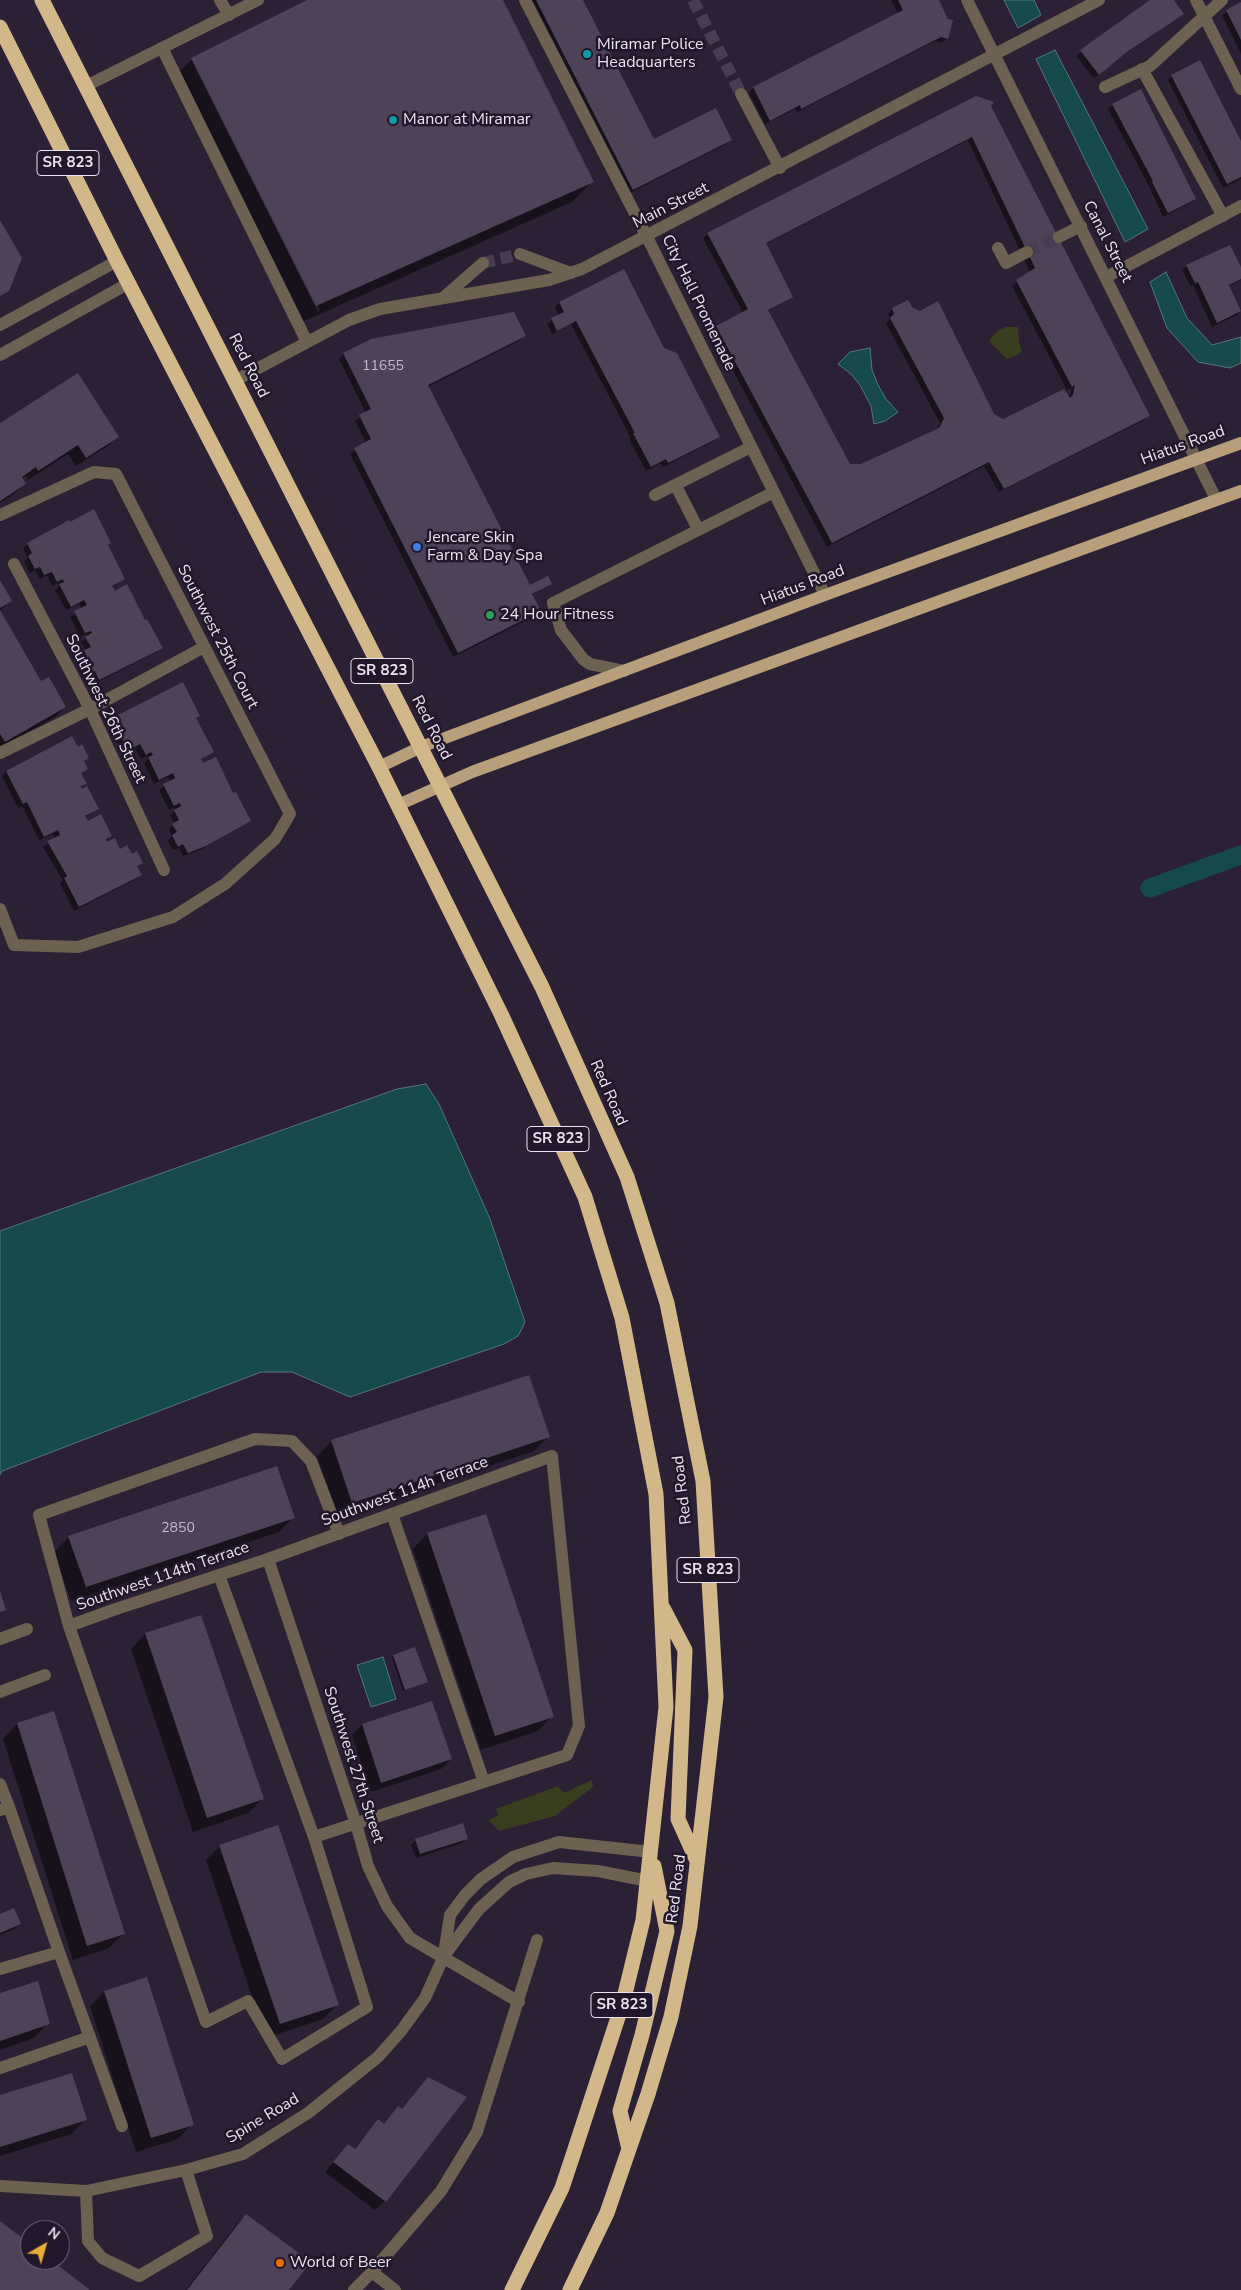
<!DOCTYPE html>
<style>
body{margin:0}
#map{position:relative;width:1241px;height:2290px;overflow:hidden;background:#2b2034;font-family:"Nunito Sans",sans-serif}
canvas{display:block}
.north{position:absolute;left:20px;top:2220px;width:50px;height:50px;box-sizing:border-box;background:#22172a;border:1px solid #726879;border-radius:50%;rotate:38deg;font-size:14px;font-weight:700;line-height:20px;text-align:center;color:#e9e2ef}
.north::after{content:'';display:block;margin:auto;width:18px;height:22px;background:#e6ad36;clip-path:polygon(50% 0,100% 100%,50% 72%,0 100%)}
</style>
<div id="map">
<canvas width="1241" height="2290"></canvas>
<div class="north">N</div>
</div>
<script>
const c = document.querySelector('canvas').getContext('2d');
c.lineJoin = 'round';
function paint(path, color) {
  c.fillStyle = color;
  c.fill(path, 'evenodd');
}
function toPath(rows) {
  const path = new Path2D();
  for (const r of rows) {
    path.moveTo(r[0], r[1]);
    for (let i = 2; i < r.length; i += 2) path.lineTo(r[i], r[i + 1]);
  }
  return path;
}
function strokePath(path, color, width, dash) {
  c.strokeStyle = color;
  c.lineWidth = width;
  c.lineCap = dash ? 'butt' : 'round';
  c.setLineDash(dash || []);
  c.stroke(path);
}
function drawText(font, color, halo, rows, align = 'center') {
  c.font = font + ' "Nunito Sans",sans-serif';
  c.lineWidth = 5;
  c.setLineDash([]);
  c.textBaseline = 'middle';
  c.strokeStyle = halo;
  c.fillStyle = color;
  for (const [text, x, y, turn = 0] of rows) {
    c.save();
    c.translate(x, y);
    c.rotate((+turn || 0) * Math.PI / 180);
    c.textAlign = isNaN(turn) ? turn : align;
    if (halo) c.strokeText(text, 0, 0);
    c.fillText(text, 0, 0);
    c.restore();
  }
}
paint(toPath([
 [1006,327,1018,327,1019,342,1022,351,1018,355,1007,359,989,341,997,331],
 [592,1780,593,1787,555,1816,499,1831,489,1820,498,1816,496,1809,558,1786,564,1793]
]), '#393e1f');
const water = toPath([
 [1004,0,1034,0,1041,15,1018,28,1004,0],
 [1055,50,1148,229,1125,242,1036,59,1055,50],
 [1166,272,1187,318,1212,345,1241,337,1241,363,1230,368,1198,362,1167,328,1150,282,1166,272],
 [870,348,872,370,878,385,886,399,898,412,885,421,874,424,871,406,860,385,851,374,838,364,850,352,870,348],
 [426,1084,439,1104,490,1219,525,1322,518,1336,504,1344,350,1397,292,1372,261,1372,2,1471,0,1475,0,1231,397,1089,426,1084],
 [383,1657,396,1699,371,1707,357,1665,383,1657]
]);
paint(water, '#15494a');
strokePath(water, '#55777c', 1);
paint(toPath([
 [310,0,501,0,592,182,572,202,295,325,172,80,192,59],
 [194,65,196,65,320,311,318,312],
 [529,0,582,0,653,140,731,140,726,144,628,194],
 [891,0,937,0,948,20,952,21,947,39,942,43,935,41,797,112,795,109,765,124,749,93,753,88,898,14],
 [1153,0,1172,0,1177,18,1121,57,1094,78,1076,56],
 [1241,4,1241,54,1222,15],
 [1172,76,1241,144,1241,179,1223,188,1168,80],
 [1113,105,1195,199,1190,203,1163,217,1149,186,1108,109],
 [990,106,1149,416,1144,420,999,492,984,466,827,547,712,331,743,313,703,238,708,234],
 [968,140,1030,272,1012,286,1067,390,1072,388,1069,398,1003,420,993,415,893,309,888,314,890,319,886,323,940,423,937,431,861,466,849,465,767,311,791,296,765,244],
 [1187,266,1241,269,1241,280,1229,286,1241,310,1237,315,1212,327,1193,285,1191,287,1182,270],
 [624,271,664,349,719,437,714,441,663,467,661,463,646,471,629,439,631,438,571,324,552,334,547,324,559,316,555,308,559,303],
 [525,335,520,340,428,387,529,587,550,584,532,595,540,611,535,616,453,657,350,454,366,443,355,421,366,413,339,359,344,354,371,340],
 [0,425,117,437,108,446,76,466,68,454,28,480,26,476,22,479,25,484,15,493,0,503],
 [28,544,107,546,124,579,111,587,114,592,144,622,161,648,156,652,95,683,90,674,85,677,79,667,83,663,80,656,86,651,81,642,88,637,86,634,80,637,70,617,82,609,79,604,66,610,55,590,59,586,58,583,52,586,47,575,40,579,35,570,30,573,24,561,28,558,23,548],
 [0,583,10,601,0,611],
 [0,612,40,683,65,707,55,717,0,748],
 [182,684,195,719,212,752,200,760,232,795,250,821,200,850,183,856,179,848,173,850,168,841,172,836,169,829,175,824,170,815,176,810,175,807,169,810,159,790,171,782,168,777,154,784,144,763,148,759,147,756,141,759,135,748,128,752,124,743,119,746,113,734,116,730,112,721,116,717],
 [72,738,77,749,88,758,83,762,87,769,80,774,85,783,81,788,98,809,85,817,87,823,111,836,106,841,107,844,141,863,136,867,140,875,136,879,74,911,60,883,63,881,43,847,55,839,53,834,39,840,22,806,18,808,2,776,6,772],
 [529,1376,549,1436,534,1451,338,1516,317,1456,331,1442],
 [485,1515,552,1716,538,1731,481,1750,413,1549,427,1534],
 [293,1517,279,1532,71,1601,54,1552,69,1537],
 [200,1616,262,1799,248,1813,193,1832,131,1649,145,1634],
 [393,1656,426,1681,403,1691,392,1658],
 [432,1702,451,1759,441,1769,371,1792,352,1735,362,1725],
 [53,1713,123,1934,109,1948,73,1960,3,1739,17,1724],
 [467,1838,462,1843,416,1858,411,1845,416,1840],
 [220,1846,338,2004,323,2019,266,2038,206,1860],
 [0,1916,19,1924,15,1929,0,1935],
 [104,1992,192,2124,178,2139,136,2152,90,2006],
 [0,1995,48,2023,34,2038,0,2050],
 [0,2096,85,2120,71,2134,0,2156],
 [398,2107,385,2201,375,2210,325,2172,348,2145,354,2149,378,2121,383,2125],
 [246,2215,288,2290,186,2290,236,2225]
]), '#0007');
strokePath(toPath([
 [1150,888,1241,855]
]), '#15494a', 19);
paint(toPath([
 [307,0,503,0,594,182,316,306,191,58],
 [536,0,583,0,654,139,716,108,732,140,633,190],
 [898,0,939,0,948,19,953,20,948,39,941,37,801,109,800,105,770,121,753,87,903,10],
 [1150,0,1174,0,1184,14,1127,52,1099,75,1080,50],
 [1241,2,1241,40,1226,10],
 [1200,60,1241,141,1241,177,1227,184,1171,75],
 [1141,89,1196,199,1168,213,1152,182,1153,181,1112,104],
 [976,96,994,102,991,106,1150,416,1004,489,989,462,832,543,716,326,748,309,707,233],
 [972,137,1035,268,1016,280,1072,387,1075,385,1073,395,1070,398,1064,389,1003,419,994,414,938,301,920,311,913,308,908,300,892,308,894,314,890,318,944,418,939,428,861,464,850,464,768,310,793,297,766,243],
 [0,220,22,258,9,291,0,296],
 [1230,245,1241,267,1241,279,1229,285,1241,311,1217,323,1198,282,1195,283,1186,265],
 [624,269,664,348,677,353,720,437,668,463,666,459,651,467,633,433,635,433,576,321,557,331,551,318,564,312,559,302],
 [514,312,526,336,428,385,530,585,548,576,552,584,532,594,541,611,458,653,354,448,371,439,359,415,371,409,343,353,371,339],
 [78,373,119,437,86,458,78,445,38,471,36,467,22,477,26,484,0,501,0,423],
 [94,509,111,543,108,545,125,579,112,586,115,591,127,584,145,620,147,619,163,648,99,680,95,671,89,674,83,662,88,659,84,650,91,647,85,637,92,633,91,631,85,633,74,611,87,605,84,600,71,607,59,584,64,582,63,579,57,582,52,572,44,575,40,567,35,569,28,556,32,553,27,543,69,520,70,522],
 [0,580,12,601,0,608],
 [0,610,41,681,49,677,66,707,5,742,0,734],
 [183,682,200,716,196,718,214,752,201,759,203,763,216,757,233,793,236,792,251,821,206,846,188,853,183,844,178,847,172,835,177,832,172,824,179,820,174,810,181,806,180,803,174,806,163,784,175,778,173,773,159,780,148,757,153,755,151,752,146,755,140,744,133,748,129,740,124,742,116,729,121,726,116,716],
 [72,736,78,747,82,744,89,758,84,761,88,769,81,773,87,784,81,786,82,789,87,786,99,809,85,816,88,821,101,814,112,836,106,839,107,842,115,838,120,849,127,845,132,854,137,851,143,863,137,866,142,875,79,907,64,878,67,876,47,841,60,835,58,830,44,837,27,802,23,804,6,771],
 [529,1375,550,1437,352,1503,331,1440],
 [277,1466,295,1518,86,1587,68,1536],
 [486,1514,554,1717,495,1736,427,1533],
 [0,1591,6,1610,0,1612],
 [201,1615,264,1799,207,1818,145,1633],
 [415,1647,428,1682,405,1690,393,1655],
 [432,1701,452,1759,381,1783,362,1724],
 [54,1711,125,1934,87,1946,17,1723],
 [463,1823,468,1839,420,1854,415,1839],
 [278,1825,339,2005,280,2024,219,1845],
 [14,1908,21,1924,0,1933,0,1914],
 [147,1977,194,2125,151,2138,104,1991],
 [38,1981,50,2024,0,2041,0,1993],
 [72,2073,87,2120,0,2147,0,2095],
 [428,2077,467,2097,386,2202,333,2162,348,2144,355,2149,378,2119,384,2124,398,2106,402,2109],
 [246,2214,311,2262,289,2290,187,2290],
 [0,2221,30,2244,30,2260,51,2260,90,2290,0,2290]
]), '#4e4258');
strokePath(toPath([
 [693,0,741,94],
 [1027,252,1059,237],
 [483,263,520,254]
]), '#483d50', 12, [12, 6]);
strokePath(toPath([
 [220,0,229,15],
 [525,0,647,237,825,595],
 [967,0,1216,499],
 [1196,0,1241,89],
 [162,48,307,342],
 [1142,69,1223,216],
 [86,86,258,0],
 [1105,87,1150,66,1222,0],
 [741,94,780,168],
 [1059,237,1081,226],
 [998,248,1006,263,1027,252],
 [520,254,571,273],
 [1106,277,1241,206],
 [444,297,483,263],
 [0,325,117,261],
 [0,355,129,283],
 [236,380,349,320,380,309,549,280,582,269,1099,0],
 [676,486,698,529],
 [655,495,751,447],
 [0,515,94,472,116,474,290,814,275,839,225,884,173,917,78,947,14,945,0,909],
 [14,564,90,709,164,870],
 [624,671,590,664,583,659,561,630,553,603,774,492],
 [0,753,90,709,204,647],
 [392,1514,484,1782],
 [268,1559,356,1824,368,1866,387,1906,410,1938,519,2002],
 [69,1626,113,1610,268,1559,552,1456,579,1726,567,1755,314,1837,219,1575],
 [0,1639,27,1629],
 [0,1692,45,1675],
 [0,1784,9,1807],
 [0,1810,9,1807,59,1952,0,1969],
 [314,1837,367,2007,282,2059,248,2001,206,2022,69,1626,39,1515,255,1439,292,1441,311,1461,339,1534],
 [59,1952,122,2126],
 [444,1954,450,1915,465,1895,481,1879,513,1857,559,1842,651,1852],
 [0,2068,90,2037],
 [0,2186,86,2191,186,2170,243,2154,308,2113,378,2057,401,2031,425,1998,444,1956,479,1909,509,1882,526,1874,553,1868,598,1871,648,1881],
 [86,2191,88,2241,102,2258,139,2276,207,2236,186,2170],
 [372,2272,395,2290],
 [354,2290,372,2272,441,2191,477,2132,537,1940]
]), '#6d6251', 12);
strokePath(toPath([
 [379,767,421,747,825,595,1241,443],
 [398,805,472,772,1241,491]
]), '#b69f7a', 12);
strokePath(toPath([
 [42,0,542,987,627,1177,667,1303,703,1481,716,1697,690,1926,671,2017,648,2094,607,2213,570,2290],
 [0,27,117,261,379,767,501,1014,585,1197,622,1318,656,1494,666,1707,643,1920,623,2002,573,2155,562,2188,512,2290],
 [663,1608,685,1650,678,1819,697,1861],
 [629,2149,620,2111,642,2035,667,1931,654,1866]
]), '#d2b78a', 15);
for (const [x, y, r, color] of [
 [587,54,5,"#0f9aa8"],
 [393,120,5,"#0f9aa8"],
 [417,547,5,"#3f7fe0"],
 [490,615,5,"#2e9e5b"],
 [280,2263,5,"#e8710a"]
]) {
  const dot = new Path2D();
  dot.arc(x, y, r, 0, 2 * Math.PI);
  c.fillStyle = color;
  c.fill(dot);
  strokePath(dot, '#22172a', 2);
}
drawText('14px', '#c2bac9', null, [
 ["11655",383,367],
 ["2850",178,1529]
]);
for (const [x, y, w] of [
 [68,163,62],
 [382,671,62],
 [558,1139,62],
 [708,1570,62],
 [622,2005,62]
]) {
  const box = new Path2D();
  box.roundRect(x - w / 2, y - 12.5, w, 25, 4);
  c.fillStyle = '#22172a';
  c.fill(box);
  strokePath(box, '#e9e2ef', 1);
}
drawText('bold 15px', '#e9e2ef', null, [
 ["SR 823",68,163],
 ["SR 823",382,671],
 ["SR 823",558,1139],
 ["SR 823",708,1570],
 ["SR 823",622,2005]
]);
drawText('16px', '#e9e2ef', '#22172a', [
 ["Miramar Police",597,45],
 ["Headquarters",597,63],
 ["Manor at Miramar",403,120],
 ["Jencare Skin",427,538],
 ["Farm & Day Spa",427,556],
 ["24 Hour Fitness",500,615],
 ["World of Beer",290,2263]
], 'left');
drawText('16px', '#e9e2ef', '#22172a', [
 ["Main Street",671,206,-27],
 ["Canal Street",1107,242,63],
 ["City Hall Promenade",698,303,64],
 ["Red Road",248,366,63],
 ["Hiatus Road",1183,446,-20],
 ["Hiatus Road",803,586,-21],
 ["Southwest 25th Court",217,637,63],
 ["Southwest 26th Street",105,709,64],
 ["Red Road",431,728,63],
 ["Red Road",608,1093,66],
 ["Red Road",683,1490,-97],
 ["Southwest 114h Terrace",405,1492,-20],
 ["Southwest 114th Terrace",163,1577,-19],
 ["Southwest 27th Street",353,1765,72],
 ["Red Road",677,1889,-83],
 ["Spine Road",263,2119,-31]
]);
</script>
